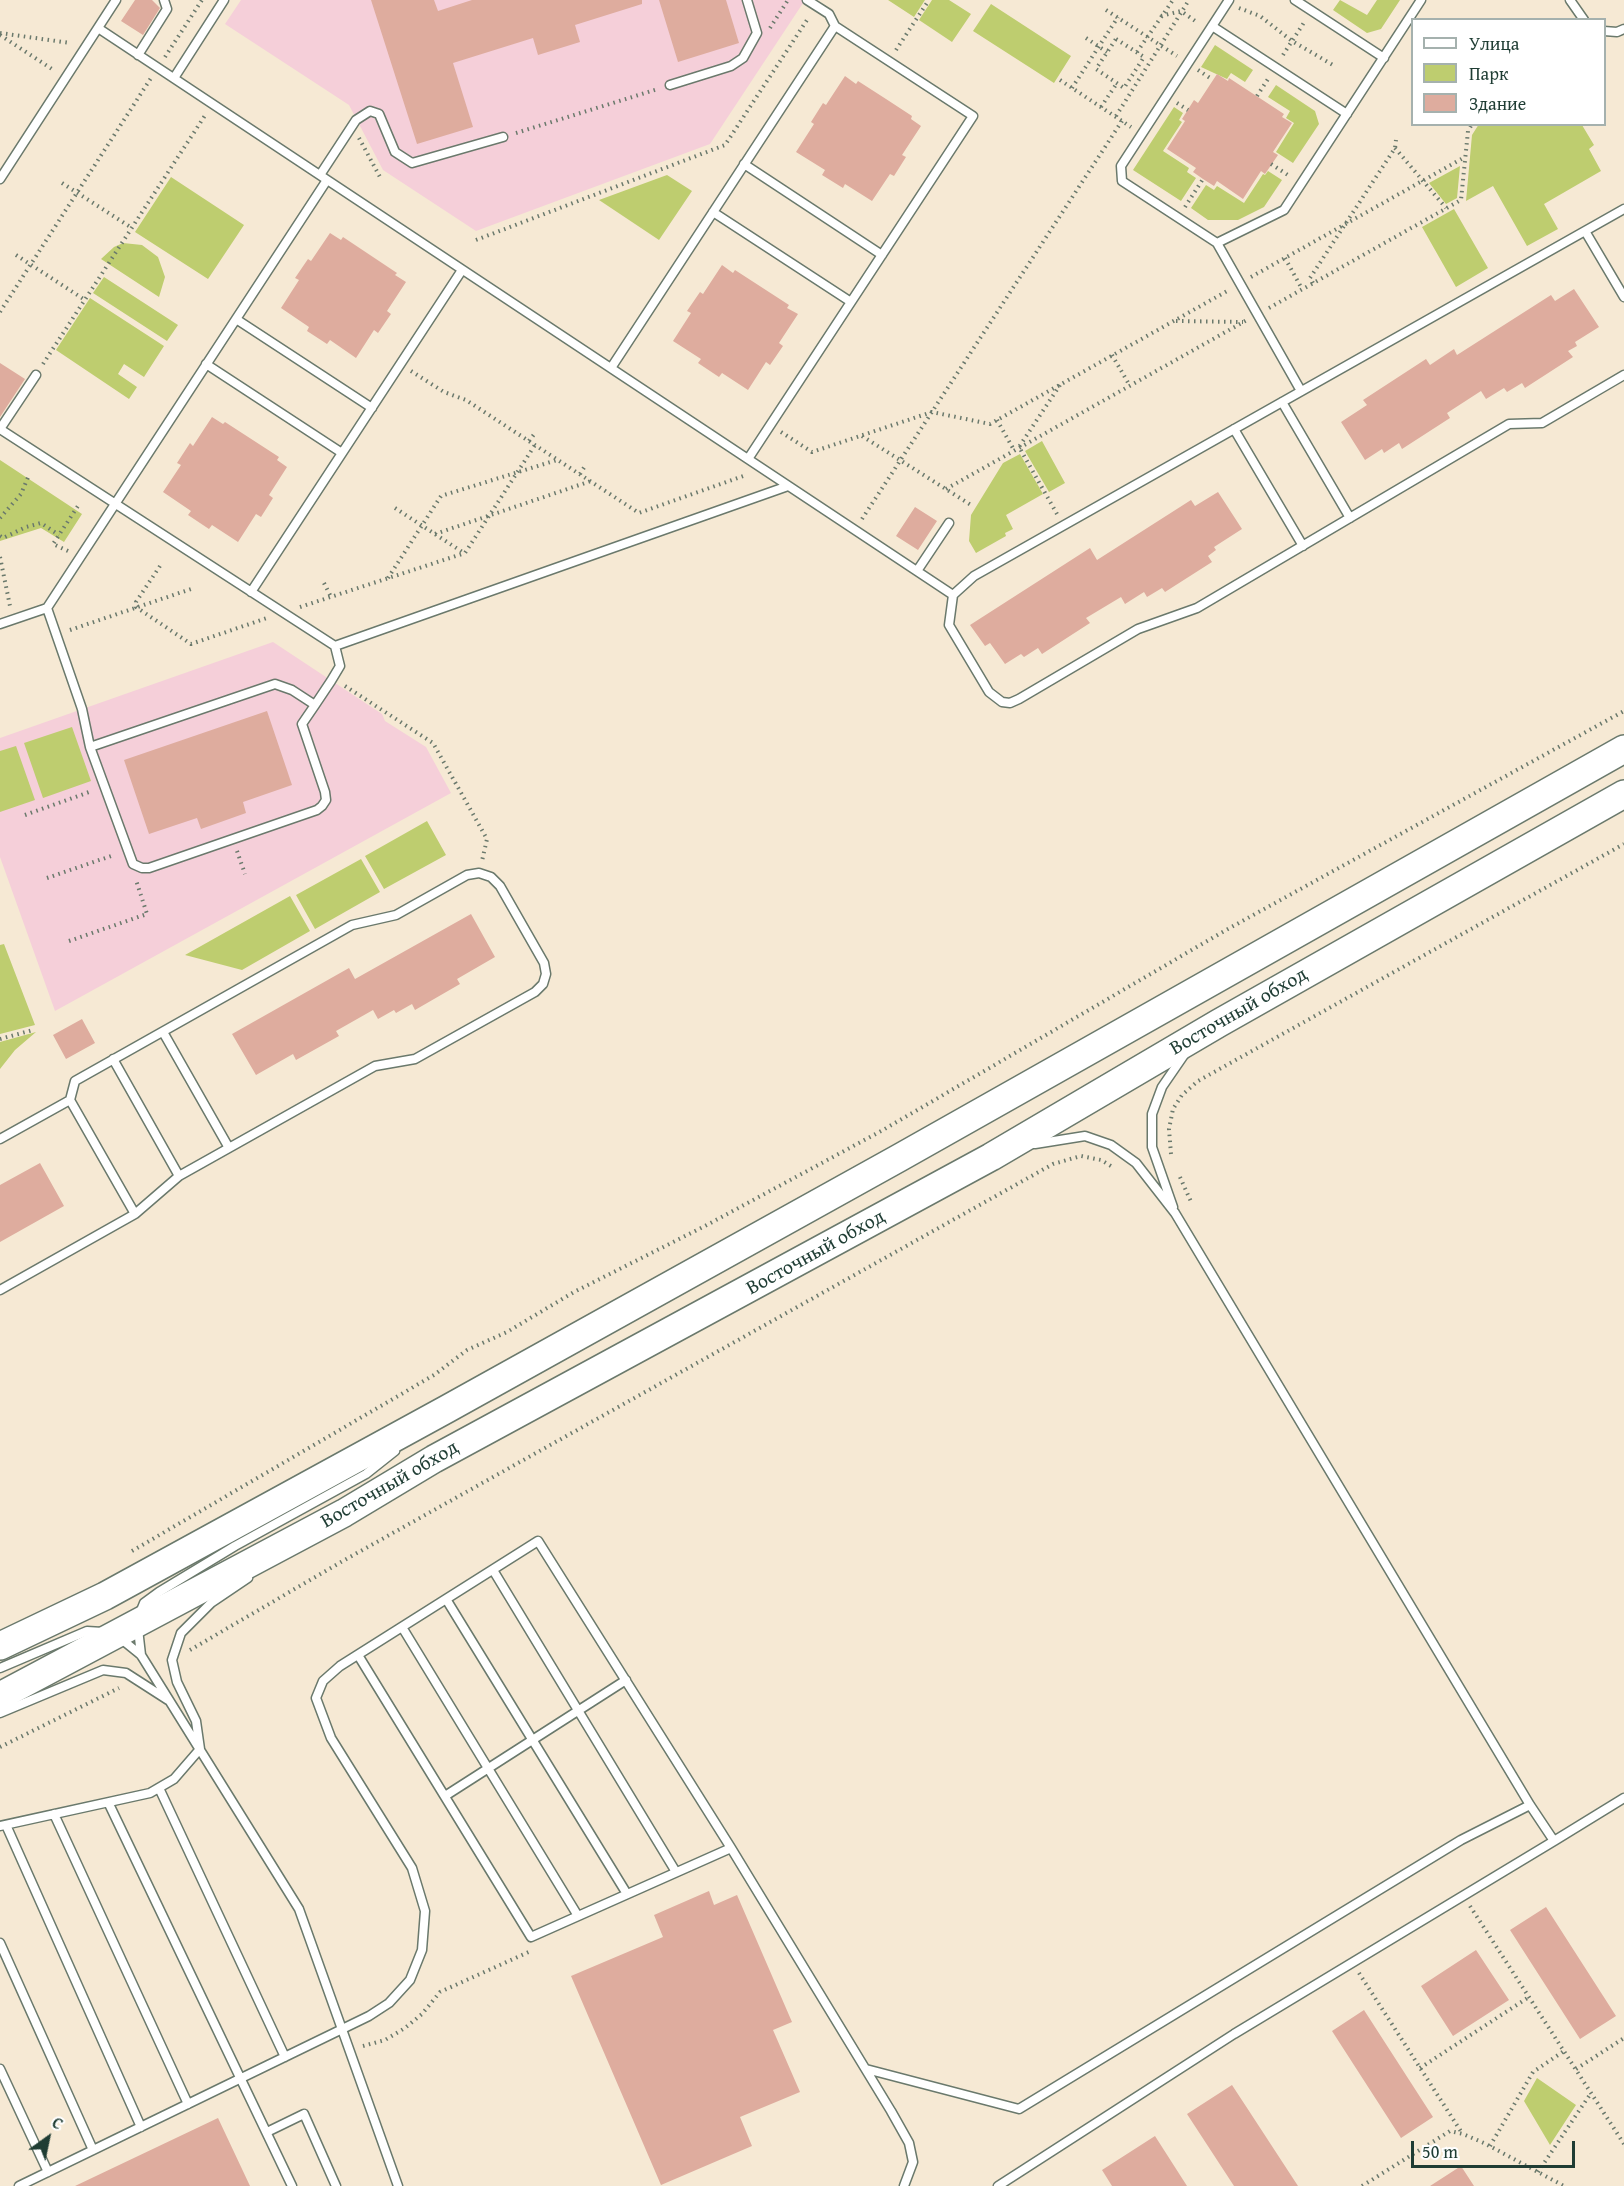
<!DOCTYPE html>
<meta charset="utf-8">
<style>
body{margin:0}
#map{position:relative;width:1624px;height:2186px;overflow:hidden;background:#f6e9d4;font-family:"Gentium Book Plus",serif}
canvas{display:block}
.legend{position:absolute;left:1411px;top:18px;width:195px;height:108px;box-sizing:border-box;background:#fff;border:2px solid #a5b1ae;margin:0;padding:8px 10px;list-style:none;font-size:18px;color:#1f3d34}
.legend li{display:flex;align-items:center;gap:12px;height:30px}
.legend b{width:30px;border:2px solid #a5b1ae}
.north{position:absolute;left:18px;top:2108px;width:60px;height:60px;-webkit-text-stroke:4px #fff;paint-order:stroke;rotate:33deg;font-size:16px;font-weight:700;line-height:24px;text-align:center;color:#1f3d34}
.north::after{content:'';display:block;margin:auto;width:21px;height:27px;background:#1f3d34;clip-path:polygon(50% 0,100% 100%,50% 72%,0 100%)}
.scale{position:absolute;left:1411px;top:2141px;width:164px;height:27px;box-sizing:border-box;border:3px solid #1f3d34;border-top:0;padding-left:8px;font-size:18px;line-height:21px;white-space:nowrap;color:#1f3d34;-webkit-text-stroke:4px #fff;paint-order:stroke}
</style>
<div id="map">
<canvas width="1624" height="2186"></canvas>
<ul class="legend">
<li><b style="height:8px;background:#fff"></b>Улица</li>
<li><b style="height:16px;background:#becd6f"></b>Парк</li>
<li><b style="height:16px;background:#deac9e"></b>Здание</li>
</ul>
<div class="north">С</div>
<div class="scale">50 m</div>
</div>
<script>
const c = document.querySelector('canvas').getContext('2d');
c.lineJoin = 'round';
function paint(path, color) {
  c.fillStyle = color;
  c.fill(path, 'evenodd');
}
function toPath(rows) {
  const path = new Path2D();
  for (const r of rows) {
    path.moveTo(r[0], r[1]);
    for (let i = 2; i < r.length; i += 2) path.lineTo(r[i], r[i + 1]);
  }
  return path;
}
function strokePath(path, color, width, dash) {
  c.strokeStyle = color;
  c.lineWidth = width;
  c.lineCap = dash ? 'butt' : 'round';
  c.setLineDash(dash || []);
  c.stroke(path);
}
function drawText(font, color, halo, rows, align = 'center') {
  c.font = font + ' "Gentium Book Plus",serif';
  c.lineWidth = 6;
  c.setLineDash([]);
  c.textBaseline = 'middle';
  c.strokeStyle = halo;
  c.fillStyle = color;
  for (const [text, x, y, turn = 0] of rows) {
    c.save();
    c.translate(x, y);
    c.rotate((+turn || 0) * Math.PI / 180);
    c.textAlign = isNaN(turn) ? turn : align;
    if (halo) c.strokeText(text, 0, 0);
    c.fillText(text, 0, 0);
    c.restore();
  }
}
paint(toPath([
 [241,0,805,0,710,144,476,231,383,170,349,105,225,24],
 [273,642,382,714,385,721,426,747,451,793,55,1011,0,857,0,738]
]), '#f5cfd9');
paint(toPath([
 [888,0,925,0,914,17],
 [932,0,949,0,971,14,952,42,919,20],
 [1340,0,1367,15,1377,0,1400,0,1381,29,1367,33,1333,10],
 [991,4,1071,56,1054,83,973,31],
 [1215,45,1253,70,1245,82,1231,73,1227,79,1201,67],
 [1276,85,1315,111,1319,124,1293,163,1276,152,1294,123,1286,118,1290,111,1268,97],
 [1174,107,1183,113,1179,120,1182,122,1163,151,1189,168,1187,172,1196,178,1181,201,1133,170],
 [1479,124,1582,125,1594,145,1589,149,1601,171,1544,204,1558,229,1527,246,1493,186,1466,201,1472,135],
 [1460,166,1457,198,1446,204,1429,183],
 [1268,171,1282,180,1264,207,1238,220,1208,220,1191,208,1206,185,1214,190,1217,186,1244,203,1263,174,1265,175],
 [667,175,692,191,659,240,599,200],
 [171,177,244,225,208,279,135,232],
 [1454,209,1488,268,1456,287,1422,227],
 [123,243,142,245,158,257,165,277,159,297,101,259,114,247],
 [104,277,178,325,167,341,93,293],
 [90,298,164,346,144,377,124,364,118,374,137,387,129,399,56,350],
 [1042,441,1065,483,1049,492,1025,451],
 [1020,454,1043,494,1006,515,1013,529,1005,533,1006,536,976,553,969,541,971,515,1003,463],
 [0,460,82,514,64,542,41,528,0,541],
 [72,727,91,781,43,798,24,743],
 [16,746,35,800,0,812,0,751],
 [427,821,446,855,384,889,365,856],
 [361,859,380,892,315,929,296,895],
 [290,896,310,931,242,970,185,955],
 [4,944,35,1025,0,1034,0,945],
 [36,1032,15,1050,0,1069,0,1042],
 [1537,2078,1576,2105,1550,2145,1524,2101]
]), '#becd6f');
paint(toPath([
 [135,0,152,0,160,8,143,35,121,21],
 [371,0,434,0,438,11,472,0,642,0,642,4,575,25,580,42,538,55,533,38,453,63,473,127,417,144],
 [659,0,726,0,739,43,678,62],
 [1217,74,1228,81,1229,78,1284,114,1282,117,1292,123,1273,152,1278,155,1265,174,1261,171,1243,199,1217,181,1214,186,1203,179,1193,172,1196,168,1167,149,1185,121,1182,119,1194,100,1198,103],
 [845,76,856,84,858,81,886,99,912,116,911,119,921,126,902,155,906,157,894,176,890,174,872,201,845,184,843,188,822,175,825,170,796,152,814,124,811,122,823,103,826,105],
 [330,233,341,240,343,237,397,273,395,275,406,282,387,311,391,314,378,333,374,330,356,358,330,340,327,344,307,331,309,327,281,308,299,280,295,278,308,259,311,261],
 [722,265,733,273,735,270,789,305,787,308,798,314,779,343,783,346,770,365,766,362,748,390,722,373,719,377,698,363,701,359,673,341,691,313,687,311,700,292,703,294],
 [1574,289,1599,327,1575,342,1577,346,1568,351,1573,357,1525,388,1522,383,1507,392,1504,388,1486,399,1481,391,1447,413,1450,418,1402,449,1399,443,1384,453,1382,449,1365,460,1341,422,1367,405,1363,400,1426,359,1430,365,1454,349,1457,355,1551,295,1555,301],
 [0,363,25,379,0,417],
 [212,417,223,424,225,422,279,457,277,460,287,467,269,495,273,498,261,517,256,514,238,542,212,525,209,529,188,515,191,511,163,492,181,465,177,463,190,443,193,446],
 [1218,492,1242,529,1214,547,1216,550,1208,556,1212,562,1165,592,1162,588,1147,597,1144,592,1125,604,1121,597,1086,618,1090,623,1042,654,1038,648,1024,657,1021,654,1005,664,990,643,985,646,970,625,1090,548,1097,560,1191,500,1195,506],
 [915,507,937,521,918,550,896,536],
 [267,711,292,785,243,802,246,813,201,829,197,818,149,834,124,760],
 [471,914,495,957,457,979,460,984,415,1010,412,1004,396,1013,394,1010,378,1019,373,1010,336,1031,339,1036,296,1060,293,1054,256,1075,232,1034,349,968,355,979],
 [82,1019,95,1043,66,1059,53,1035],
 [40,1163,64,1206,0,1242,0,1185],
 [709,1891,714,1905,737,1895,792,2022,773,2030,800,2092,740,2117,752,2146,661,2185,571,1976,663,1937,654,1915],
 [1546,1907,1616,2016,1580,2039,1510,1930],
 [1476,1950,1509,2000,1453,2036,1421,1986],
 [1364,2010,1433,2117,1401,2138,1332,2031],
 [1232,2085,1251,2114,1298,2186,1234,2186,1187,2114],
 [218,2118,250,2186,75,2186],
 [1155,2136,1187,2186,1112,2186,1102,2170],
 [1461,2166,1474,2186,1430,2186]
]), '#deac9e');
const service = toPath([
 [807,0,829,14,835,26],
 [1229,0,1121,166,1122,181,1217,243,1301,391],
 [1295,0,1384,58],
 [1570,0,1584,20],
 [1212,26,1347,114],
 [98,28,953,595,949,625,989,692,1002,702,1010,703,1019,699,1138,629,1197,608,1509,424,1542,423,1624,375],
 [1604,31,1617,32,1624,29],
 [138,55,167,9,164,0],
 [174,78,224,0],
 [670,85,731,66,743,58,757,33,747,0],
 [744,164,882,255],
 [320,175,356,120,370,111,379,114,395,152,412,163,503,137],
 [0,179,116,0],
 [713,212,851,302],
 [1585,231,1624,297],
 [1217,243,1284,210,1421,0],
 [236,319,372,408],
 [206,364,342,453],
 [611,368,835,26,973,116,748,459],
 [1282,402,1350,518],
 [0,429,335,646,788,486],
 [0,429,36,375],
 [1234,429,1303,546],
 [917,571,949,523],
 [251,592,462,270],
 [953,595,974,576,1624,209],
 [47,608,82,709,90,747],
 [0,624,47,608,327,180],
 [315,705,292,690,275,684,90,747,133,864,142,868,149,868,317,810,322,806,326,800,325,792,302,724,315,705,331,681,340,666,335,646],
 [163,1032,229,1148],
 [113,1059,179,1176],
 [0,1139,70,1100],
 [1035,1144,1085,1136,1111,1145,1136,1163,1175,1213,1530,1805,1554,1841,1624,1798],
 [1173,1207,1152,1147,1152,1114,1162,1087,1184,1055],
 [0,1290,135,1214,179,1176,375,1066,415,1059,535,992,543,984,546,974,544,963,500,886,491,877,479,873,467,875,396,915,352,925,75,1081,70,1100,135,1214],
 [493,1570,676,1872],
 [446,1599,627,1894],
 [140,1613,144,1603,159,1592,235,1546,366,1474,395,1451],
 [402,1627,578,1916],
 [138,1629,141,1655],
 [120,1638,141,1655,299,1909,398,2186],
 [358,1655,531,1937,731,1848],
 [0,1668,87,1631,103,1632],
 [0,1713,103,1670,126,1673,168,1700],
 [159,1788,285,2057],
 [445,1796,626,1680],
 [109,1804,292,2186],
 [54,1814,188,2104],
 [6,1825,141,2127],
 [0,1826,150,1793,174,1779,200,1749,196,1721,177,1682,172,1660,181,1633,211,1603,248,1578],
 [0,1943,93,2150],
 [0,2069,48,2172],
 [866,2069,1019,2109,1461,1840,1530,1805],
 [267,2132,304,2114,336,2186],
 [19,2186,369,2016,389,2003,410,1980,422,1950,425,1911,412,1868,331,1738,316,1698,323,1681,340,1666,538,1541,731,1848,891,2111,909,2143,913,2162,904,2186],
 [998,2186,1234,2034,1554,1841]
]);
const primary = toPath([
 [0,1646,105,1596,447,1409,899,1158,1624,749],
 [0,1696,344,1513,434,1459,991,1157,1219,1023,1624,794]
]);
strokePath(service, '#6a796c', 11);
strokePath(primary, '#6a796c', 30);
strokePath(toPath([
 [1239,8,1260,16,1292,41,1333,65],
 [1106,10,1177,56],
 [1161,16,1181,11,1198,23],
 [770,28,788,0],
 [0,33,70,43],
 [0,35,55,71],
 [1086,38,1107,52],
 [1116,39,1144,57,1124,88,1096,69,1116,39],
 [896,50,929,0],
 [1137,52,1173,0],
 [1283,55,1305,21],
 [165,57,202,0],
 [1198,70,1213,80],
 [1060,80,1131,127],
 [1072,88,1118,17],
 [1257,96,1268,79],
 [1177,103,1188,110],
 [1101,107,1117,83],
 [1116,116,1189,0],
 [516,133,658,89],
 [359,138,380,177],
 [1395,148,1446,208],
 [1271,164,1291,177],
 [62,183,132,228],
 [1185,207,1203,179],
 [476,240,725,145,809,17],
 [16,255,85,300],
 [1285,258,1302,289],
 [1251,277,1465,157],
 [1313,283,1310,278,1395,148,1396,140],
 [1269,308,1461,200,1468,131,1472,124],
 [0,312,151,78],
 [1176,321,1243,322],
 [1112,355,1130,386],
 [43,364,206,114],
 [411,371,444,392,466,400,639,513,746,475],
 [997,420,1014,450],
 [781,432,812,452,932,412,990,424,1229,290],
 [862,436,971,505],
 [529,441,535,433],
 [580,474,585,466],
 [946,489,1247,320],
 [395,508,464,553],
 [1057,514,1019,447,1060,385],
 [0,518,21,494,29,475],
 [862,519,1122,121],
 [435,534,591,481],
 [0,536,3,538,26,527,41,523,59,535],
 [68,551,53,544,78,506],
 [0,557,10,606],
 [160,566,136,602,136,607,191,644,267,618],
 [388,578,441,496,557,460],
 [324,583,331,597],
 [300,607,465,553,535,445],
 [70,630,194,588],
 [345,686,433,743,487,839,482,861],
 [25,815,92,791],
 [237,851,245,874],
 [47,878,114,855],
 [69,941,147,914,136,880],
 [0,1039,33,1030],
 [1171,1154,1169,1129,1173,1109,1182,1095,1198,1081,1624,844],
 [1180,1177,1192,1204],
 [132,1551,434,1375,467,1350,507,1332,574,1292,705,1226,883,1130,1226,930,1624,711],
 [190,1650,341,1562,1053,1164,1081,1156,1101,1160,1111,1166],
 [0,1747,119,1688],
 [1470,1906,1624,2144],
 [1359,1973,1462,2133],
 [363,2046,385,2040,405,2028,422,2014,440,1992,531,1951],
 [1420,2068,1529,1997],
 [1576,2069,1624,2038],
 [1490,2146,1533,2072,1564,2051],
 [1538,2172,1591,2093],
 [1362,2186,1450,2131,1463,2134,1484,2143,1564,2186]
]), '#6a796c', 4, [1.5, 4.5]);
strokePath(service, '#fff', 8);
strokePath(primary, '#fff', 27);
drawText('20px', '#1f3d34', '#fff', [
 ["Восточный обход",1239,1012,-30],
 ["Восточный обход",816,1253,-29],
 ["Восточный обход",390,1485,-30]
]);
</script>
